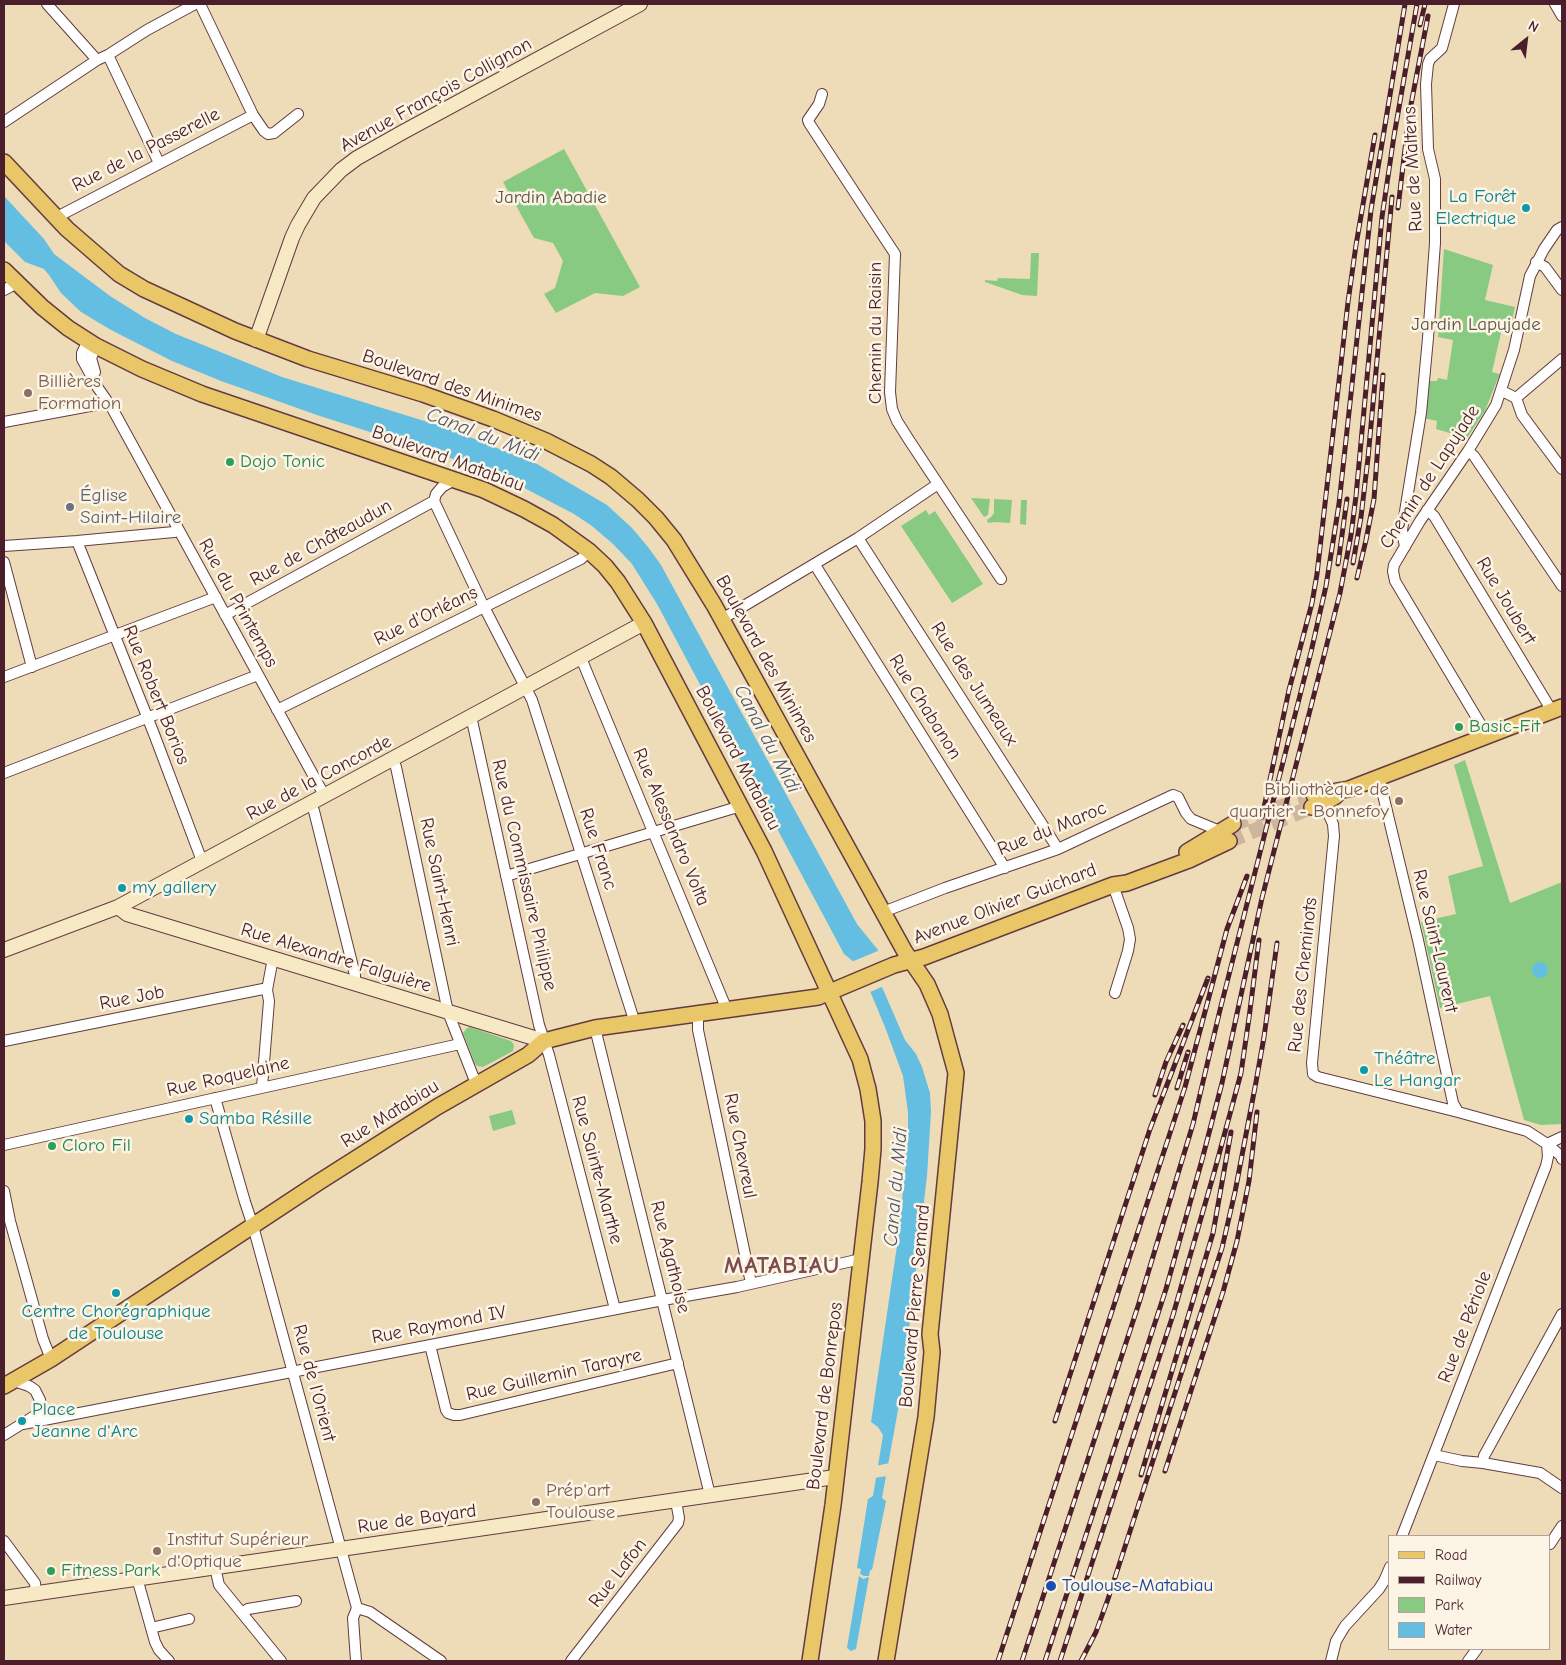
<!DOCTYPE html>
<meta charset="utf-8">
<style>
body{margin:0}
#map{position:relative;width:1566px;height:1665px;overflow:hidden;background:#eedcb9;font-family:"Comic Neue",sans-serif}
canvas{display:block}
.frame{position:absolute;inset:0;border:5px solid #4a1f2b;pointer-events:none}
.legend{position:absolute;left:1388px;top:1535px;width:162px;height:115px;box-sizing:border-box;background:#fcf5e5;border:1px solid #b59f9b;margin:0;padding:6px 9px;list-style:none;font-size:15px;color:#4a1f2b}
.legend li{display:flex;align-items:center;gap:10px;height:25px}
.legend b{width:25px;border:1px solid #b59f9b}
.north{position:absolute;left:1501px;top:15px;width:50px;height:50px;-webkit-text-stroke:4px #fcf5e5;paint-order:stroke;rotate:29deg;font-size:14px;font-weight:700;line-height:20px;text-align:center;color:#4a1f2b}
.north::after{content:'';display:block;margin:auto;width:18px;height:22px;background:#4a1f2b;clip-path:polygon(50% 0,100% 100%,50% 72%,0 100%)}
</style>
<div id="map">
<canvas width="1566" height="1665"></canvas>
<div class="frame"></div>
<ul class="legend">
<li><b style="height:6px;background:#e9c769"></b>Road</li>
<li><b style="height:6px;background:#4a1f2b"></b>Railway</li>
<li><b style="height:14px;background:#89ca82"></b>Park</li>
<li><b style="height:14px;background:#64bee1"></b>Water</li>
</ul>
<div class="north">N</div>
</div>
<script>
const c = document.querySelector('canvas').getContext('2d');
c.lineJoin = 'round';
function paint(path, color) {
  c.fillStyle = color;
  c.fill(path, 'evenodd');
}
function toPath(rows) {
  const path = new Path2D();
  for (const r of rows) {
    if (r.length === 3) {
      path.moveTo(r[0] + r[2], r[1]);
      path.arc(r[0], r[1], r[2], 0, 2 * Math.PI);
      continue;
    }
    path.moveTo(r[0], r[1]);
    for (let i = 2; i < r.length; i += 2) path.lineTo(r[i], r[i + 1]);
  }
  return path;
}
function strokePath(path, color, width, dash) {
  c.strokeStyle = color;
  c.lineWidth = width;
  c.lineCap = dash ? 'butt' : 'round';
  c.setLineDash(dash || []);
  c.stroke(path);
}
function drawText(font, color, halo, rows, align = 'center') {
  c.font = font + ' "Comic Neue",sans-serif';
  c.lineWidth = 5;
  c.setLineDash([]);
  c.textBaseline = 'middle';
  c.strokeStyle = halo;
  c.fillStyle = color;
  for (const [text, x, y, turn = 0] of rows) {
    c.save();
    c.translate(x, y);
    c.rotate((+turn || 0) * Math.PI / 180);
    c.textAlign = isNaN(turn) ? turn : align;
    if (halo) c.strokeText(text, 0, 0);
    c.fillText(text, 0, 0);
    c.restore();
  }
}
paint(toPath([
 [564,149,640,287,623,296,595,293,556,313,544,294,555,288,563,261,553,243,534,238,503,182],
 [1444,249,1493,265,1485,300,1515,307,1511,325,1503,324,1492,372,1500,374,1496,383,1485,411,1467,438,1436,429,1437,421,1423,418,1426,385,1430,381,1437,381,1438,378,1447,380,1453,340,1438,337],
 [1031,253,1039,253,1037,296,1022,295,985,282,985,280,997,281,998,278,1030,279],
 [971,498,990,499,988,515,984,517],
 [994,499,1012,500,1010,523,994,522,988,523,987,520,991,517,994,513],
 [1021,500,1027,500,1026,525,1020,524],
 [926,510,929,515,935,511,983,584,952,603,901,526],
 [1465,760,1510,903,1562,882,1562,1124,1541,1125,1524,1120,1490,996,1440,1008,1421,922,1456,914,1448,876,1483,866,1454,765],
 [470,1027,511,1041,514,1045,513,1051,483,1067,477,1066,475,1064,463,1033,467,1028],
 [512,1110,516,1124,493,1131,489,1116]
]), '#89ca82');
paint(toPath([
 [4,196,44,239,54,254,110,296,145,318,176,334,282,377,447,428,537,464,607,505,632,528,648,547,661,565,857,924,878,950,882,987,905,1040,916,1054,922,1067,930,1093,931,1112,927,1176,902,1388,882,1498,886,1501,872,1570,870,1570,869,1576,864,1576,860,1574,861,1569,857,1568,868,1499,873,1496,883,1435,878,1427,871,1422,899,1232,908,1139,908,1112,903,1076,885,1027,860,967,844,954,657,604,632,564,613,544,592,526,574,514,509,480,445,456,317,415,221,381,172,361,111,330,81,312,61,293,49,275,44,269,25,262,4,241],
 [1540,970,8],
 [859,1576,863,1579,869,1577,856,1649,851,1651,847,1648]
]), '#64bee1');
paint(toPath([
 [880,950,884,986,868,993,858,969,849,963],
 [890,1463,888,1476,873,1478,875,1466]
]), '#eedcb9');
strokePath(toPath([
 [1233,824,1314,795],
 [1229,841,1312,807]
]), '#cdb69d', 15, [15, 8]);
const street = toPath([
 [47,4,97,60],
 [200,4,253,115,264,131,268,134,274,133,298,114],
 [1555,4,1562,16],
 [108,55,159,163],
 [822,94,819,104,808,120,809,123,895,254,890,392,892,409,897,421,909,440,1001,579],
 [4,122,97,60,108,55,147,30,195,4],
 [55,218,253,115],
 [1536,262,1545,267,1562,290],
 [4,290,17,283],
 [88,341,82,353,82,359,98,388,112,408,324,795],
 [95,372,91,358,96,346],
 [1502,391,1516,398,1522,415,1562,469],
 [1516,398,1562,359],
 [4,422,74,409,100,404,107,401],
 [1468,451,1474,456,1562,586],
 [454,480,442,487,436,494,434,501,482,603,532,700,635,1023],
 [1427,510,1434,516,1552,711],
 [858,538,1058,849],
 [77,541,154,734,202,861],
 [4,546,77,541,174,532,179,530],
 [1405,547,1402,530,1421,413,1428,338,1435,243,1435,179,1428,149,1426,84,1428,64,1430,59,1442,48,1454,4],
 [4,562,32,667],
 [815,565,1005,868],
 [225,615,434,501],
 [722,619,858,538,938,484],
 [581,658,727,1010],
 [4,677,216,597],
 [277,710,581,559,589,551],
 [471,716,539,1025,549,1055,615,1309],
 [1487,735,1395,581,1393,571,1394,565,1420,521,1468,451,1496,405,1514,350,1530,276,1544,249,1557,230,1562,227],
 [392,760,396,767,448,1012,473,1076,478,1084],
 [4,773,258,675],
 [1379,778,1418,940,1453,1103,1458,1112],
 [1324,799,1322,804,1328,813,1333,824,1334,836,1312,1063,1313,1074,1318,1077,1458,1112,1527,1131,1547,1144,1561,1156,1562,1159],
 [310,803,314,811,355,975,355,983],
 [506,876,741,806],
 [1113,885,1128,928,1130,939,1128,951,1115,993],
 [883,912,945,888,1058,849,1173,795,1178,797,1186,813,1191,819,1220,831],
 [698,1015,698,1030,751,1283],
 [595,1028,710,1495],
 [4,1041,263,989,267,990],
 [262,1087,269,1001,267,990,273,958],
 [215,1098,245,1202,253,1226,357,1608,353,1618,356,1661],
 [1547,1144,1562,1137],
 [4,1145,460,1044],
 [4,1191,10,1221,43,1339,51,1359],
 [430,1345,446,1410,448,1413,454,1415,460,1415,678,1363],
 [23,1424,663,1300,737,1287,861,1259],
 [4,1435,36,1415,41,1406,40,1400,35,1390,29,1386,14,1381],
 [1434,1455,1462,1461,1483,1463,1540,1473,1562,1488],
 [1483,1463,1484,1456,1562,1314],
 [1402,1536,1546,1166,1548,1157,1547,1144],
 [4,1541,35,1583,36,1593],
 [1550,1544,1562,1526],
 [215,1567,219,1585,281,1661],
 [137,1578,155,1642,159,1650,169,1661],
 [357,1608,370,1612,441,1661],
 [242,1613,248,1609,296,1601],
 [151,1628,189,1619],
 [571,1661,678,1523,679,1518,676,1501],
 [1331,1661,1336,1641,1345,1626,1379,1589,1384,1581,1390,1567],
 [1468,1661,1477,1649]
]);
const secondary = toPath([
 [256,340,292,238,298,225,314,198,341,170,357,158,403,132,640,4],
 [118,907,127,914,544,1041],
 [4,950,118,907,644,623],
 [4,1598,835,1477]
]);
const primary = toPath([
 [4,162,67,229,119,274,144,289,235,331,308,359,423,394,493,419,546,441,591,464,611,477,638,500,656,518,674,540,714,605,905,952,927,984,940,1014,956,1073,930,1334,932,1352,926,1417,886,1661],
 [4,270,42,307,68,328,96,346,142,369,202,394,484,490,524,509,553,525,589,551,605,566,618,582,644,623,764,851,860,1059,868,1089,873,1121,873,1149,870,1182,833,1505,810,1661],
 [1314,795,1349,789,1562,707],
 [1312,807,1322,804,1336,796],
 [1187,852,1233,824],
 [4,1386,51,1359,319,1182,437,1107,528,1055,544,1041,595,1028,818,997,894,965,924,957,1113,885,1127,883,1189,860,1229,841]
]);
strokePath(street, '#633b40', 12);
strokePath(secondary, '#633b40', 16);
strokePath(primary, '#633b40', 18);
strokePath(street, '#fff', 10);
strokePath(secondary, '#f6e9c3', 14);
strokePath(primary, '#e9c769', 15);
const rail = toPath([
 [1420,25,1425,4],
 [1398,208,1409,115,1428,16],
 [1353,563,1361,517,1368,458,1392,197],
 [1338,564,1347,499],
 [1357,578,1366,540,1374,499,1383,375],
 [1262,817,1289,690,1312,603,1317,574,1348,302,1356,245,1375,135],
 [1177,1088,1188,1052],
 [1155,1095,1166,1062,1183,1025],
 [1055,1421,1150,1129,1208,978],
 [1165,1471,1223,1292,1237,1241,1249,1181,1257,1112],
 [1141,1475,1213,1233,1231,1132],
 [998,1661,1185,1087,1227,929,1247,876],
 [1022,1661,1139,1303,1193,1124,1220,1010,1311,652,1326,586,1339,504,1371,210,1405,4],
 [1045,1661,1166,1289,1202,1160,1222,1083,1262,898,1340,593,1351,535,1356,496,1382,217,1394,136,1417,4],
 [1060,1661,1173,1315,1214,1173,1241,1073,1249,1018,1259,940],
 [1081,1661,1096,1632,1108,1599,1222,1248,1235,1192,1256,1082,1264,1037,1277,943]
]);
strokePath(rail, '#4a1f2b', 5);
strokePath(rail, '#fcf5e5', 3, [9]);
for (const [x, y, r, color] of [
 [1526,208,5,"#0f9aa8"],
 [28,393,5,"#8d6e63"],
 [230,462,5,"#2e9e5b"],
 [70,507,5,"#6b7280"],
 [1459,727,5,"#2e9e5b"],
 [1399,801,5,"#8d6e63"],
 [122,888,5,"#0f9aa8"],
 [1364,1070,5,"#0f9aa8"],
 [189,1119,5,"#0f9aa8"],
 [52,1146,5,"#2e9e5b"],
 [116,1293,5,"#0f9aa8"],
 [22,1421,5,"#0f9aa8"],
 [536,1502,5,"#8d6e63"],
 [157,1551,5,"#8d6e63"],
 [51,1571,5,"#2e9e5b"],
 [1051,1586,6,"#1a4fb4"]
]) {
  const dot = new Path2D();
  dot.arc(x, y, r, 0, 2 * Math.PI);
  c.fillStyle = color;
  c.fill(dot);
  strokePath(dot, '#fcf5e5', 2);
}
drawText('19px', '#4a1f2b', '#fcf5e5', [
 ["Avenue François Collignon",436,95,-29],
 ["Rue de la Passerelle",146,150,-27],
 ["Rue de Maltens",1413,169,-93],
 ["Chemin du Raisin",876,333,-90],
 ["Boulevard des Minimes",452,386,19],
 ["Boulevard Matabiau",448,459,20],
 ["Chemin de Lapujade",1430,477,-57],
 ["Rue de Châteaudun",321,543,-29],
 ["Rue Joubert",1506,601,59],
 ["Rue du Printemps",238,603,61],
 ["Rue d'Orléans",426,616,-26],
 ["Boulevard des Minimes",766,659,61],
 ["Rue des Jumeaux",974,684,57],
 ["Rue Robert Borios",156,695,68],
 ["Rue Chabanon",925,707,58],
 ["Boulevard Matabiau",738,758,62],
 ["Rue de la Concorde",319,778,-28],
 ["Rue Alessandro Volta",671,827,67],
 ["Rue du Maroc",1052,829,-22],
 ["Rue Franc",598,849,72],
 ["Rue du Commissaire Philippe",524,875,77],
 ["Rue Saint-Henri",439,882,78],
 ["Avenue Olivier Guichard",1005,904,-21],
 ["Rue Saint-Laurent",1435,941,77],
 ["Rue Alexandre Falguière",336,958,17],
 ["Rue des Cheminots",1303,975,-84],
 ["Rue Job",132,998,-11],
 ["Rue Roquelaine",228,1077,-13],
 ["Rue Matabiau",390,1114,-32],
 ["Rue Chevreul",740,1146,79],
 ["Rue Sainte-Marthe",597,1170,75],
 ["Rue Agathoise",670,1257,76],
 ["Boulevard Pierre Semard",915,1306,-85],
 ["Rue Raymond IV",439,1325,-11],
 ["Rue de Périole",1465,1327,-69],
 ["Rue Guillemin Tarayre",554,1375,-13],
 ["Rue de l'Orient",314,1383,75],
 ["Boulevard de Bonrepos",825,1396,-83],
 ["Rue de Bayard",417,1519,-8],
 ["Rue Lafon",618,1573,-52]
]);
drawText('19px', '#0d838f', '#fcf5e5', [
 ["La Forêt",1516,197,"right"],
 ["Electrique",1516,219,"right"],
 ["my gallery",132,888],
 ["Théâtre",1374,1059],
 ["Le Hangar",1374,1081],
 ["Samba Résille",199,1119],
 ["Centre Chorégraphique",116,1312,"center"],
 ["de Toulouse",116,1334,"center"],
 ["Place",32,1410],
 ["Jeanne d'Arc",32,1432]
], 'left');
drawText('19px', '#5d5245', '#fcf5e5', [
 ["Jardin Abadie",551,198],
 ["Jardin Lapujade",1476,325]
]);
drawText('19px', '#785e54', '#fcf5e5', [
 ["Billières",38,382],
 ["Formation",38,404],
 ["Bibliothèque de",1389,790,"right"],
 ["quartier - Bonnefoy",1389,812,"right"],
 ["Prép'art",546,1491],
 ["Toulouse",546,1513],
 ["Institut Supérieur",167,1540],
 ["d'Optique",167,1562]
], 'left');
drawText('19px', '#27864d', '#fcf5e5', [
 ["Dojo Tonic",240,462],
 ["Basic-Fit",1469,727],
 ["Cloro Fil",62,1146],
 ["Fitness Park",61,1571]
], 'left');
drawText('19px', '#5b616d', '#fcf5e5', [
 ["Église",80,496],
 ["Saint-Hilaire",80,518]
], 'left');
drawText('19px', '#164399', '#fcf5e5', [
 ["Toulouse-Matabiau",1062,1586]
], 'left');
drawText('italic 20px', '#53576b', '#fcf5e5', [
 ["Canal du Midi",483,435,21],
 ["Canal du Midi",767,739,62],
 ["Canal du Midi",896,1187,-85]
]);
c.letterSpacing = '1px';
drawText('bold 24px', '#7d4b50', '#fcf5e5', [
 ["MATABIAU",782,1266]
]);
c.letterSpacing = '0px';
</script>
